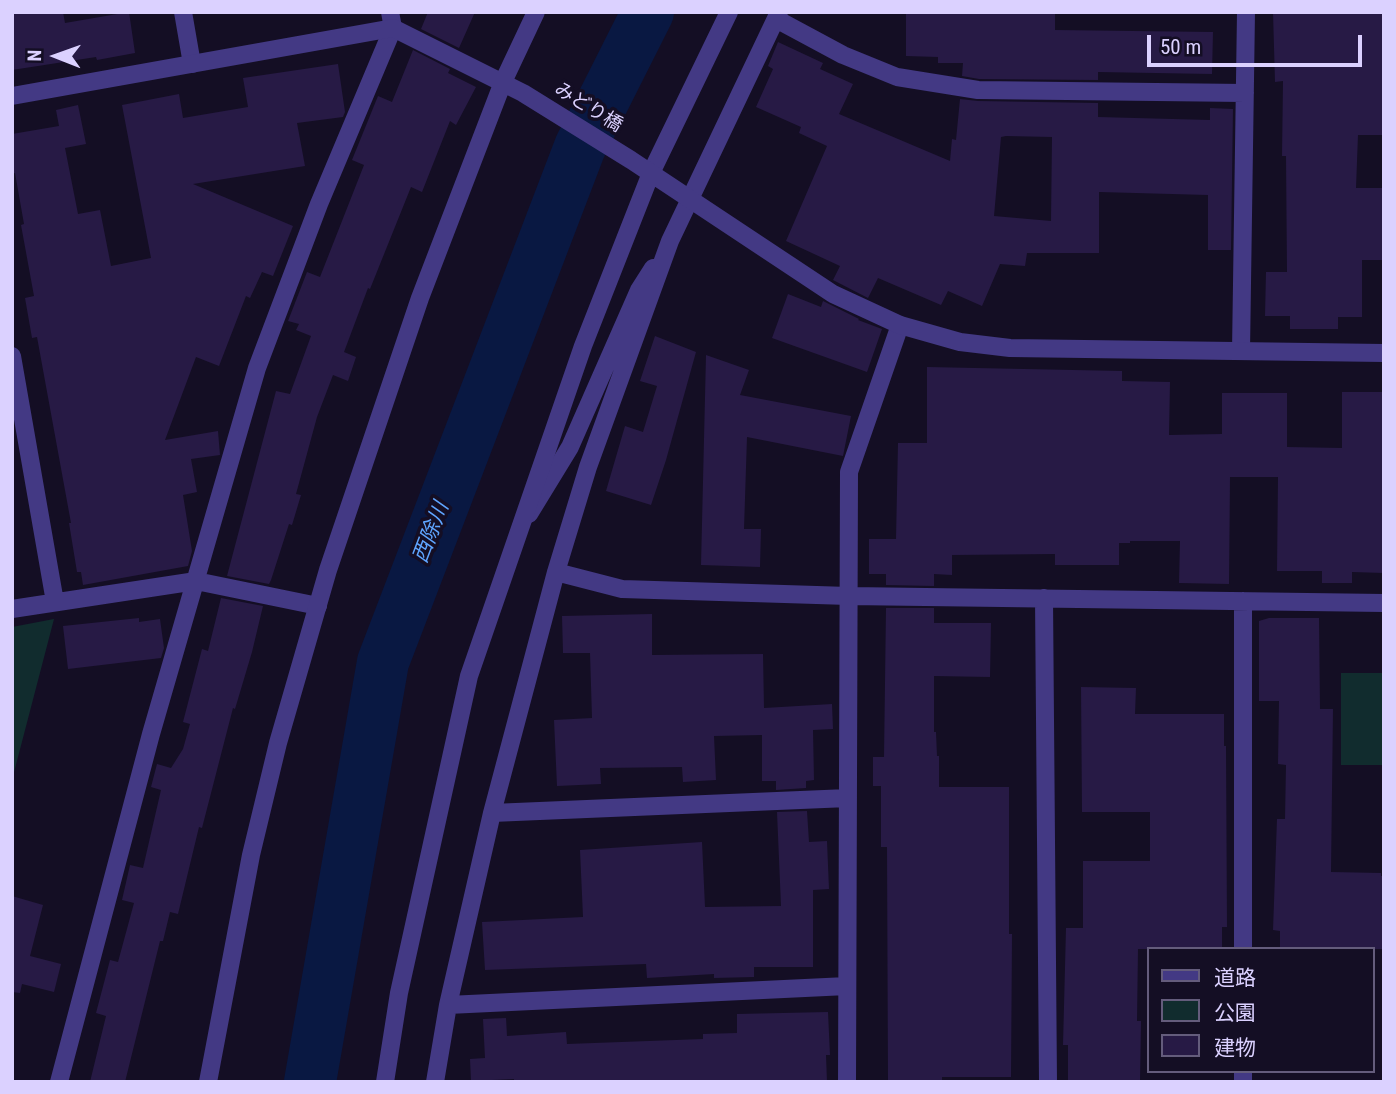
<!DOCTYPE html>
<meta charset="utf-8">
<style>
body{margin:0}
#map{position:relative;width:1396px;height:1094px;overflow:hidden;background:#140e24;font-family:"Roboto Condensed","Noto Sans JP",sans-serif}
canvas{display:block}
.frame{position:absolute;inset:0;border:14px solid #dbd1ff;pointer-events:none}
.legend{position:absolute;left:1147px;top:947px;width:228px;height:126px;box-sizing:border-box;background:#140e24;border:2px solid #645c7c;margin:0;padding:9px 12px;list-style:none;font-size:21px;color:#dbd1ff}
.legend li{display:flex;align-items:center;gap:14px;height:35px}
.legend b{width:35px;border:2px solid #645c7c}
.north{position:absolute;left:21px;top:21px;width:70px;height:70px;-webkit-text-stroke:5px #140e24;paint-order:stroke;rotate:271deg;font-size:19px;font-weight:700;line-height:28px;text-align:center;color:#dbd1ff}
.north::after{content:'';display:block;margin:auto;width:24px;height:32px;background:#dbd1ff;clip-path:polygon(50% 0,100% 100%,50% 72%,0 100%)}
.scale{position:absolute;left:1147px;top:35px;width:215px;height:32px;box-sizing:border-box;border:4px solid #dbd1ff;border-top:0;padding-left:9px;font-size:21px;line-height:24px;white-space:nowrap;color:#dbd1ff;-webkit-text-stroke:5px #140e24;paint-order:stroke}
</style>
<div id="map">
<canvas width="1396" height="1094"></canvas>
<div class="frame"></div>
<ul class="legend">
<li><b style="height:9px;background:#433984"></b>道路</li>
<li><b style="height:19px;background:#112c2e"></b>公園</li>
<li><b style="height:19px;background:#271a45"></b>建物</li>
</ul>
<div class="north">N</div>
<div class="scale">50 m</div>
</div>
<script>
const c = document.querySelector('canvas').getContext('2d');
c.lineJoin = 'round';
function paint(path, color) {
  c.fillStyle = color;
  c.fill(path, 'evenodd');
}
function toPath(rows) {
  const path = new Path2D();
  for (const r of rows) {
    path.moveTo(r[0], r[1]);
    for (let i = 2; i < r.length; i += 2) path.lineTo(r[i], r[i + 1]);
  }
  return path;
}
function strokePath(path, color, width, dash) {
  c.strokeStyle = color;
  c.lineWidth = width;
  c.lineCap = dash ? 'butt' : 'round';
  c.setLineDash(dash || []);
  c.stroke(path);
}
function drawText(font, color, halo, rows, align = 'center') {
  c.font = font + ' "Roboto Condensed","Noto Sans JP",sans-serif';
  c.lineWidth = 7;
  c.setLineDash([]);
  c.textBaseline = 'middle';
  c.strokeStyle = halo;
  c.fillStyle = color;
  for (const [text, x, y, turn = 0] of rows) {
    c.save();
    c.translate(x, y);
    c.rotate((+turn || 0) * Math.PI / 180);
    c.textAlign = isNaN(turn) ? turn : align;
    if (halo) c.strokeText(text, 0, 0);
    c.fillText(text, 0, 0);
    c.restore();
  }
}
paint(toPath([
 [54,619,12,780,12,627],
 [1341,673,1384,673,1384,765,1341,765]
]), '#112c2e');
strokePath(toPath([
 [310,1082,383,662,580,147,648,12]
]), '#091842', 52);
paint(toPath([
 [12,12,63,12,65,23,129,12,135,53,97,60,96,57,12,70],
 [428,12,475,12,459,48,421,29],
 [906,12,1055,12,1055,30,1213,32,1212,74,1098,72,1098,80,979,79,962,76,963,63,938,63,938,57,906,56],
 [1273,12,1384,12,1384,135,1358,135,1356,188,1384,188,1384,260,1362,260,1362,317,1338,317,1338,329,1290,329,1290,316,1265,316,1266,272,1287,272,1286,156,1282,156,1283,81,1275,82],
 [778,42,823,63,820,69,853,84,839,114,950,161,952,139,956,140,960,99,978,101,1098,103,1098,117,1210,120,1210,108,1233,109,1231,250,1208,250,1208,195,1099,192,1099,253,1027,253,1025,266,1000,264,982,306,948,291,941,305,878,278,868,298,833,280,840,266,786,241,827,146,799,133,801,127,756,107,773,69,768,66],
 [1006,136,1052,137,1051,221,994,216,1001,137],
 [413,50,450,69,448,73,476,87,456,125,450,121,422,192,411,187,370,289,368,288,344,352,356,357,348,381,333,375,317,417,296,494,301,495,292,525,289,524,271,580,269,584,227,576,276,391,290,394,311,336,296,330,299,324,288,321,307,272,320,277,364,165,352,160,378,96,392,102],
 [338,64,345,112,343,117,297,123,305,166,193,184,293,226,273,276,262,272,250,298,246,296,219,366,196,357,165,440,218,431,220,455,191,459,197,492,183,495,192,551,188,566,83,585,81,572,77,572,69,523,71,523,37,337,32,338,25,298,34,296,21,225,24,224,15,173,12,174,12,134,59,126,56,110,78,105,86,144,65,148,78,214,100,210,111,266,151,258,122,105,179,94,183,118,248,107,243,78],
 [788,294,821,307,823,301,859,319,858,320,882,329,867,372,772,338],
 [655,336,696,352,666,460,651,505,606,491,625,426,643,432,657,386,640,381],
 [706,355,749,370,740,395,851,416,843,456,747,437,744,529,761,529,760,567,701,565],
 [927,367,1122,371,1122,381,1170,382,1169,435,1222,434,1222,393,1287,393,1287,447,1342,448,1342,392,1384,392,1384,573,1352,572,1352,583,1322,583,1322,571,1277,571,1278,477,1230,477,1229,584,1179,583,1180,541,1130,541,1130,543,1119,543,1119,565,1055,565,1055,554,952,555,952,575,934,574,934,586,886,585,886,574,869,574,869,539,896,539,898,443,927,443],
 [221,598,263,606,252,652,235,709,233,708,202,828,199,827,178,914,170,912,163,941,160,941,125,1082,90,1082,106,1016,96,1013,110,960,118,962,134,903,122,900,130,865,143,868,161,790,151,787,157,764,171,768,183,749,190,724,183,722,202,649,208,651],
 [886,608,934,608,934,623,991,623,990,677,934,676,934,732,936,732,937,756,939,756,939,787,1009,787,1009,934,1012,934,1011,1077,942,1077,942,1082,888,1082,887,847,881,847,881,786,873,786,873,757,884,757],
 [652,614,652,655,763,654,764,708,832,704,833,729,813,730,814,780,806,781,806,788,776,790,776,781,762,781,762,735,714,736,716,780,683,782,682,767,600,768,601,784,557,786,554,720,592,718,590,653,563,653,562,616],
 [139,618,139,622,160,619,164,648,161,658,68,669,63,626],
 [1269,618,1319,618,1320,709,1333,709,1331,872,1381,873,1381,876,1384,876,1384,949,1280,949,1280,931,1273,930,1277,819,1285,819,1286,765,1278,764,1279,701,1259,701,1259,621],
 [1081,687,1136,688,1135,714,1224,714,1224,746,1226,746,1227,927,1222,927,1222,949,1138,949,1137,1021,1141,1021,1140,1082,1068,1082,1068,1045,1063,1045,1066,928,1083,928,1083,861,1150,861,1150,812,1082,812],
 [807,811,809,842,827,841,829,889,813,890,813,967,754,967,754,977,714,978,714,974,647,978,646,964,485,970,482,922,583,917,580,850,702,842,705,907,781,906,777,812],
 [12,896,43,905,30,956,61,964,54,992,22,984,20,993,12,992],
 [828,1012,830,1055,826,1055,827,1082,514,1082,514,1079,471,1081,470,1059,485,1058,483,1019,506,1018,507,1036,566,1032,567,1044,703,1039,703,1034,737,1033,737,1014]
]), '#271a45');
strokePath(toPath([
 [183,12,192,64],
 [776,19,843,55,897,77,978,90,1245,93],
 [651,173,729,12],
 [1241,351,1246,12],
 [12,356,55,602],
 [529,514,570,447,639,290,653,268],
 [556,572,622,589,849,596,1384,603],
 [1044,598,1048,1082],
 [12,609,196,581,318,606],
 [492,813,848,798],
 [1243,949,1243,601],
 [448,1005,847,986],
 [59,1082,151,734,257,368,319,204,393,28,390,12],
 [435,1082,448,1005,492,813,556,572,588,467,670,241,779,12],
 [847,1082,849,472,900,325],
 [1243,1082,1243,1071]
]), '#433984', 18);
strokePath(toPath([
 [12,96,393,28,523,93,631,160,833,294,900,325,960,342,1010,348,1384,353],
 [208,1082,251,855,278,743,328,570,420,298,503,82,536,12],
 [385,1082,399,993,469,676,583,346,651,173]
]), '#433984', 18);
drawText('19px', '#dbd1ff', '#140e24', [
 ["みどり橋",588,108,32]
]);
drawText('italic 21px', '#5fa5ff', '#140e24', [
 ["西除川",432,533,-69]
]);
</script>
